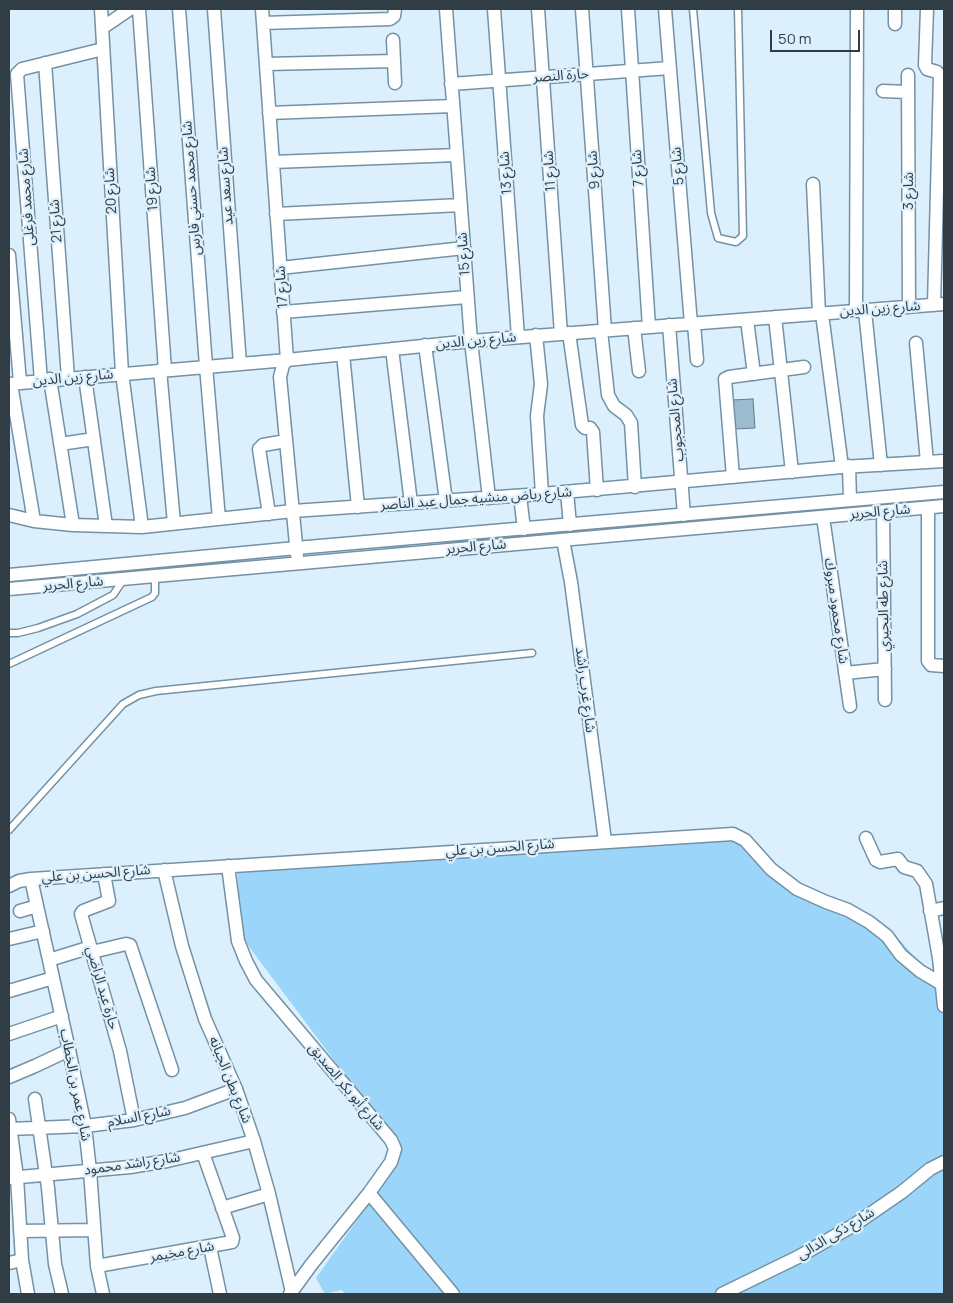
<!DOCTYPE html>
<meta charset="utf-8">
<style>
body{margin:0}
#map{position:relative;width:953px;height:1303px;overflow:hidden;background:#dceffc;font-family:Manrope,sans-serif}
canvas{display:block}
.frame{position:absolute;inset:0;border:10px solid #303d45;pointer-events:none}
.scale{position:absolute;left:770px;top:30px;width:90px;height:22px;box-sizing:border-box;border:2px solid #303d45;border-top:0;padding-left:6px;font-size:15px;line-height:18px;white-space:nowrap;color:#303d45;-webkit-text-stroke:4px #dceffc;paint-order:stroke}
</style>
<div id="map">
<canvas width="953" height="1303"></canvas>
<div class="frame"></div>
<div class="scale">50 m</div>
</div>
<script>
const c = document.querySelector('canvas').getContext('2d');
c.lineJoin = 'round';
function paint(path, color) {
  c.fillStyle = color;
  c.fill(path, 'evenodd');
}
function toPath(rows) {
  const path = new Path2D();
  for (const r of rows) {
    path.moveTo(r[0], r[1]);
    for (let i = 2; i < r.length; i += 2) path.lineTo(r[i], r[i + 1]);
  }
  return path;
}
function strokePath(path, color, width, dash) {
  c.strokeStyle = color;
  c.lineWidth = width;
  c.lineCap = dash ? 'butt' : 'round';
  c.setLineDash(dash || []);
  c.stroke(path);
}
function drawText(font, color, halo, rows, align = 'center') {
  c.font = font + ' Manrope,"Noto Sans Arabic",sans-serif';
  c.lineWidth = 4.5;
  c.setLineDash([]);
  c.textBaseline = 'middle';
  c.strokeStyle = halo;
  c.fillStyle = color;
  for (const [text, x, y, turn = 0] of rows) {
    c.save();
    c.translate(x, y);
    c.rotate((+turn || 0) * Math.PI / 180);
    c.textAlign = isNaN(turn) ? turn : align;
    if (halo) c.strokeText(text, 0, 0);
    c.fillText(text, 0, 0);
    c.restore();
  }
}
paint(toPath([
 [744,838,775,873,894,934,938,983,944,1019,944,1294,345,1294,342,1290,325,1294,316,1278,394,1168,393,1139,241,936,237,868]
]), '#9bd6fa');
const building = toPath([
 [753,399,755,428,735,429,732,400,753,399]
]);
paint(building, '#9bbbcf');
strokePath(building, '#5f7d90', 1);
const lane = toPath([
 [693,9,711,213,718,238,736,242,743,236,738,9],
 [9,633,18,633,38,628,77,614,113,595,124,579],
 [9,664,152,597,155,593,155,576],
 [9,830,123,704,139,695,156,691,532,653]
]);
const street = toPath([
 [101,9,122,373,142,527],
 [139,9,165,370],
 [179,9,206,366,219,519],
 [214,9,240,364],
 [262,9,287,360,283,365,280,377,297,555],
 [446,9,471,341,489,498],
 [494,9,518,337],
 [538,9,561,334],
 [582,9,605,330],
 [628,9,649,327],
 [665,9,691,324],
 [927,9,925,65,927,69,937,72,940,76,934,305],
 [263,23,390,19,394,16,395,9],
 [895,24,895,9],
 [102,28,130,9],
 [393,40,395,83],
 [45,63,68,378],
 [266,64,394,61],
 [908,75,909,307],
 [451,84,670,68],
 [883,91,908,92],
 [269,113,453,106],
 [273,162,457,155],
 [813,184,819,314],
 [276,214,461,205],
 [9,255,20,382],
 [280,268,464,248],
 [856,311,857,9],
 [865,311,881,465],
 [283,312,467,297],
 [822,314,842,467],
 [775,317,792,472],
 [747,320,754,374],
 [694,324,697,360],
 [669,325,684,515],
 [634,328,639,371],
 [601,331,608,395,614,406,626,415,631,423,635,487],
 [569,333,582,425,585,428,590,428,593,432,597,490],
 [536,335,541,384,537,416,542,494],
 [916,343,927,462],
 [425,345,446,501],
 [392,349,411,503],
 [343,354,358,507],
 [160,370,174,523],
 [85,377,106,526],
 [50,379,73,525],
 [41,381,17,74,22,69,103,49],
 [9,384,287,360,471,341,944,304],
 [11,384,34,521],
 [60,444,94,439],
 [849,466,850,500],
 [733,477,725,379,729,377,804,367],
 [567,492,570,525],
 [520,496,524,529],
 [928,508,928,661,931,665,944,666],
 [883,512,885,700],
 [269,514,259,449,263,445,286,441],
 [9,515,34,521,73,525,142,527,293,511,542,494,842,467,944,461],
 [823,517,850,706],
 [563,540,571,582,605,841],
 [9,575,296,548,944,492],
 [9,589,944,506],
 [845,673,885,669],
 [866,838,876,860,880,862,898,859,904,867,917,871,926,884,939,958,944,1006],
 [228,866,238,941,246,961,256,980,391,1140,395,1149,391,1162,369,1193,311,1265,290,1294],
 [164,870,182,946,205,1019,236,1089,254,1141,269,1194,292,1292],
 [104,874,109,901,83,911,81,914,120,1051,134,1120],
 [31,879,69,1050,85,1126,90,1171,97,1266,103,1294],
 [9,886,19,881,31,879,733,834,745,840,771,869,797,889,826,902,848,910,869,922,887,936,901,955,920,971,942,984],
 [20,911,37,906],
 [930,911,944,908],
 [9,939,43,931],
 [92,952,126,944,130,945,172,1070],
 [49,960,91,947],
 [9,991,53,978],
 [9,1034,62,1016],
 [9,1077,35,1066,69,1050],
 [35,1099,48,1188,55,1264,62,1294],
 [9,1119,17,1177,22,1260,28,1294],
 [9,1129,85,1126,134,1120,185,1108,236,1089],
 [9,1178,130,1167,167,1161,254,1141],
 [369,1193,453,1294],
 [222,1208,269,1194],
 [20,1231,94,1230],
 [210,1247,220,1294],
 [9,1263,22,1260],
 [97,1266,232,1242,233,1238,203,1153],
 [722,1294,798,1257,854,1225,902,1192,930,1169,944,1162]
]);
strokePath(lane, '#7392a5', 9);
strokePath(street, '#7392a5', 15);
strokePath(lane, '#fff', 6);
strokePath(street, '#fff', 12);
drawText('14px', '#303d45', '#dceffc', [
 ["حارة النصر",561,76,-4],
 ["شارع 5",678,166,-95],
 ["شارع 7",638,168,-94],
 ["شارع 9",594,170,-94],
 ["شارع 11",550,171,-94],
 ["شارع 13",506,173,-94],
 ["شارع سعد عيد",226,186,-94],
 ["شارع محمد حسني فارس",192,188,-94],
 ["شارع 19",152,189,-94],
 ["شارع 20",111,191,-93],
 ["شارع 3",909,191,-90],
 ["شارع محمد فرغلى",27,197,-94],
 ["شارع 21",56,221,-94],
 ["شارع 15",464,254,-94],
 ["شارع 17",282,287,-94],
 ["شارع زين الدين",880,309,-4],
 ["شارع زين الدين",476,341,-5],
 ["شارع زين الدين",73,378,-5],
 ["شارع المحجوب",676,420,-95],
 ["شارع رياض منشيه جمال عبد الناصر",476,499,-4],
 ["شارع الحرير",880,512,-5],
 ["شارع الحرير",476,547,-5],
 ["شارع الحرير",73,584,-5],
 ["شارع طه البحيري",884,606,-91],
 ["شارع محمود مبروك",836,611,82],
 ["شارع غرب راشد",585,690,83],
 ["شارع الحسن بن علي",500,848,-4],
 ["شارع الحسن بن علي",96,874,-4],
 ["حارة عبد الراضي",102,988,74],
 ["شارع بطن الجبانه",230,1080,68],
 ["شارع عمر بن الخطاب",75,1085,79],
 ["شارع أبو بكر الصديق",346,1087,50],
 ["شارع السلام",139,1117,-11],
 ["شارع راشد محمود",132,1164,-8],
 ["شارع ذكى الدالى",836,1234,-31],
 ["شارع مخيمر",182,1252,-10]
]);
</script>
